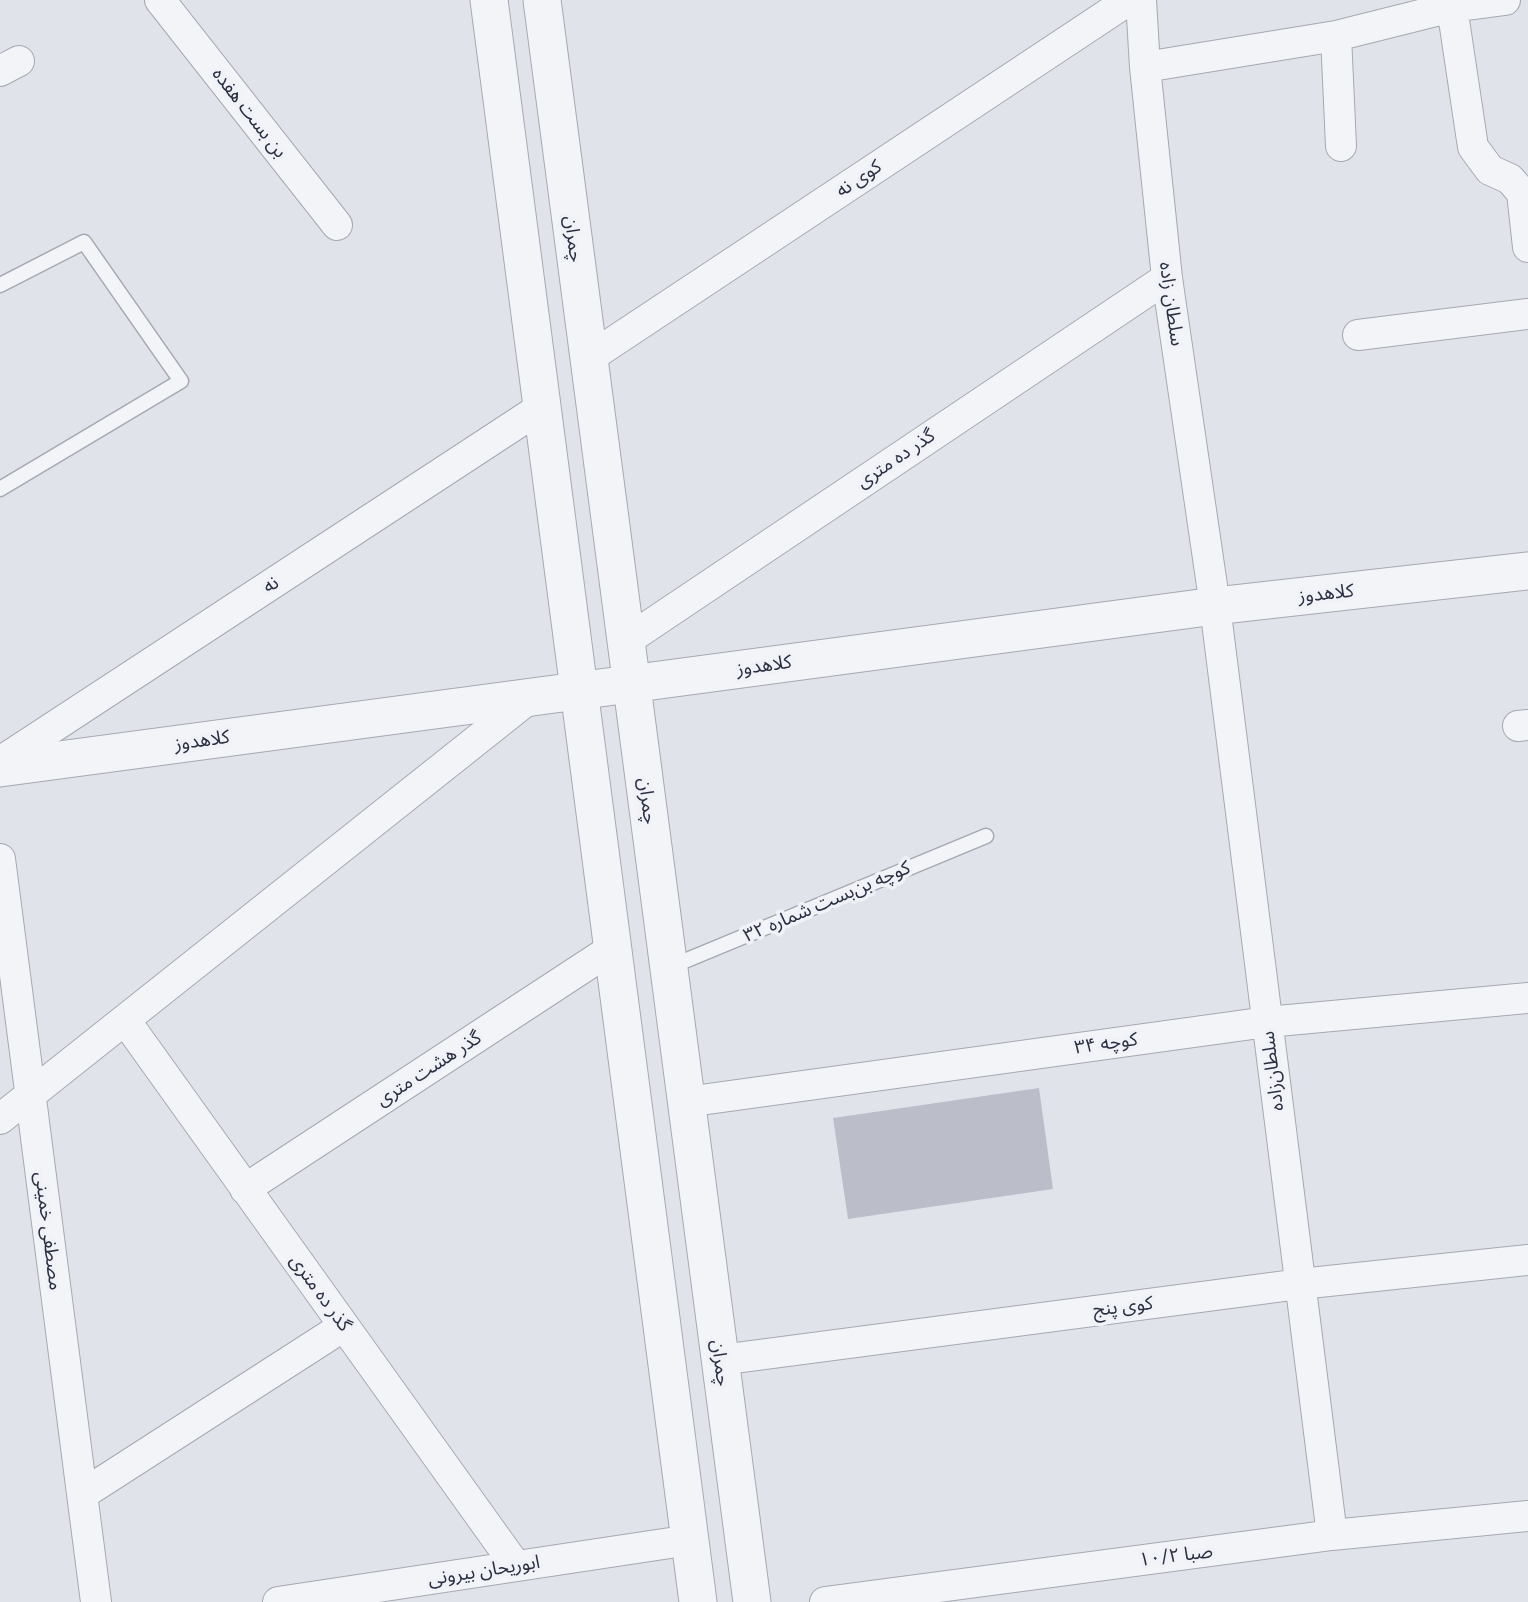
<!DOCTYPE html>
<meta charset="utf-8">
<style>
body{margin:0}
canvas{display:block;background:#e0e3e9}
</style>
<canvas width="1528" height="1602"></canvas>
<script>
const c = document.querySelector('canvas').getContext('2d');
c.lineJoin = 'round';
function paint(path, color) {
  c.fillStyle = color;
  c.fill(path, 'evenodd');
}
function toPath(rows) {
  const path = new Path2D();
  for (const r of rows) {
    path.moveTo(r[0], r[1]);
    for (let i = 2; i < r.length; i += 2) path.lineTo(r[i], r[i + 1]);
  }
  return path;
}
function strokePath(path, color, width, dash) {
  c.strokeStyle = color;
  c.lineWidth = width;
  c.lineCap = dash ? 'butt' : 'round';
  c.setLineDash(dash || []);
  c.stroke(path);
}
function drawText(font, color, halo, rows, align = 'center') {
  c.font = font + ' Karla,"Noto Sans Arabic",sans-serif';
  c.lineWidth = 7;
  c.setLineDash([]);
  c.textBaseline = 'middle';
  c.strokeStyle = halo;
  c.fillStyle = color;
  for (const [text, x, y, turn = 0] of rows) {
    c.save();
    c.translate(x, y);
    c.rotate((+turn || 0) * Math.PI / 180);
    c.textAlign = isNaN(turn) ? turn : align;
    if (halo) c.strokeText(text, 0, 0);
    c.fillText(text, 0, 0);
    c.restore();
  }
}
paint(toPath([
 [1039,1088,1053,1189,848,1219,833,1118]
]), '#bbbec9');
const service = toPath([
 [0,285,84,242,181,381,0,489],
 [670,967,986,836]
]);
const minor = toPath([
 [160,0,337,225],
 [1141,0,1145,67,1167,278,1215,606,1332,1535],
 [1452,7,1473,147,1490,170,1510,179,1522,193,1528,247],
 [1336,36,1341,146],
 [1145,67,1336,36,1452,7,1505,0],
 [0,71,19,61],
 [1358,335,1528,314],
 [589,358,1129,0],
 [626,641,1167,278],
 [1518,726,1528,725],
 [0,762,542,407],
 [0,859,96,1602],
 [125,1020,516,1566],
 [686,1102,1267,1022,1528,998],
 [0,1119,531,697],
 [245,1189,613,948],
 [720,1360,1300,1284,1528,1260],
 [83,1494,344,1326],
 [278,1602,690,1540],
 [825,1602,1332,1535,1528,1516]
]);
const tertiary = toPath([
 [489,0,698,1602],
 [542,0,752,1602],
 [0,768,1215,606,1528,571]
]);
strokePath(service, '#a5a9b3', 17);
strokePath(minor, '#a5a9b3', 32);
strokePath(tertiary, '#a5a9b3', 39);
strokePath(service, '#f3f4f7', 14);
strokePath(minor, '#f3f4f7', 30);
strokePath(tertiary, '#f3f4f7', 37);
drawText('19px', '#292f41', '#f0f2f7', [
 ["بن بست هفده",249,113,52],
 ["کوی نه",859,179,-34],
 ["چمران",573,239,83],
 ["سلطان زاده",1171,304,82],
 ["گذر ده متری",896,459,-34],
 ["نه",271,585,-33],
 ["کلاهدوز",1326,594,-6],
 ["کلاهدوز",764,666,-8],
 ["کلاهدوز",202,741,-8],
 ["چمران",647,801,83],
 ["کوچه بن‌بست شماره ۳۲",827,902,-23],
 ["کوچه ۳۴",1106,1044,-8],
 ["گذر هشت متری",429,1069,-33],
 ["سلطان‌زاده",1273,1071,-97],
 ["مصطفی خمینی",48,1231,83],
 ["گذر ده متری",320,1293,54],
 ["کوی پنج",1123,1307,-7],
 ["چمران",720,1363,83],
 ["صبا ۱۰/۲",1176,1556,-7],
 ["ابوریحان بیرونی",484,1571,-9]
]);
</script>
